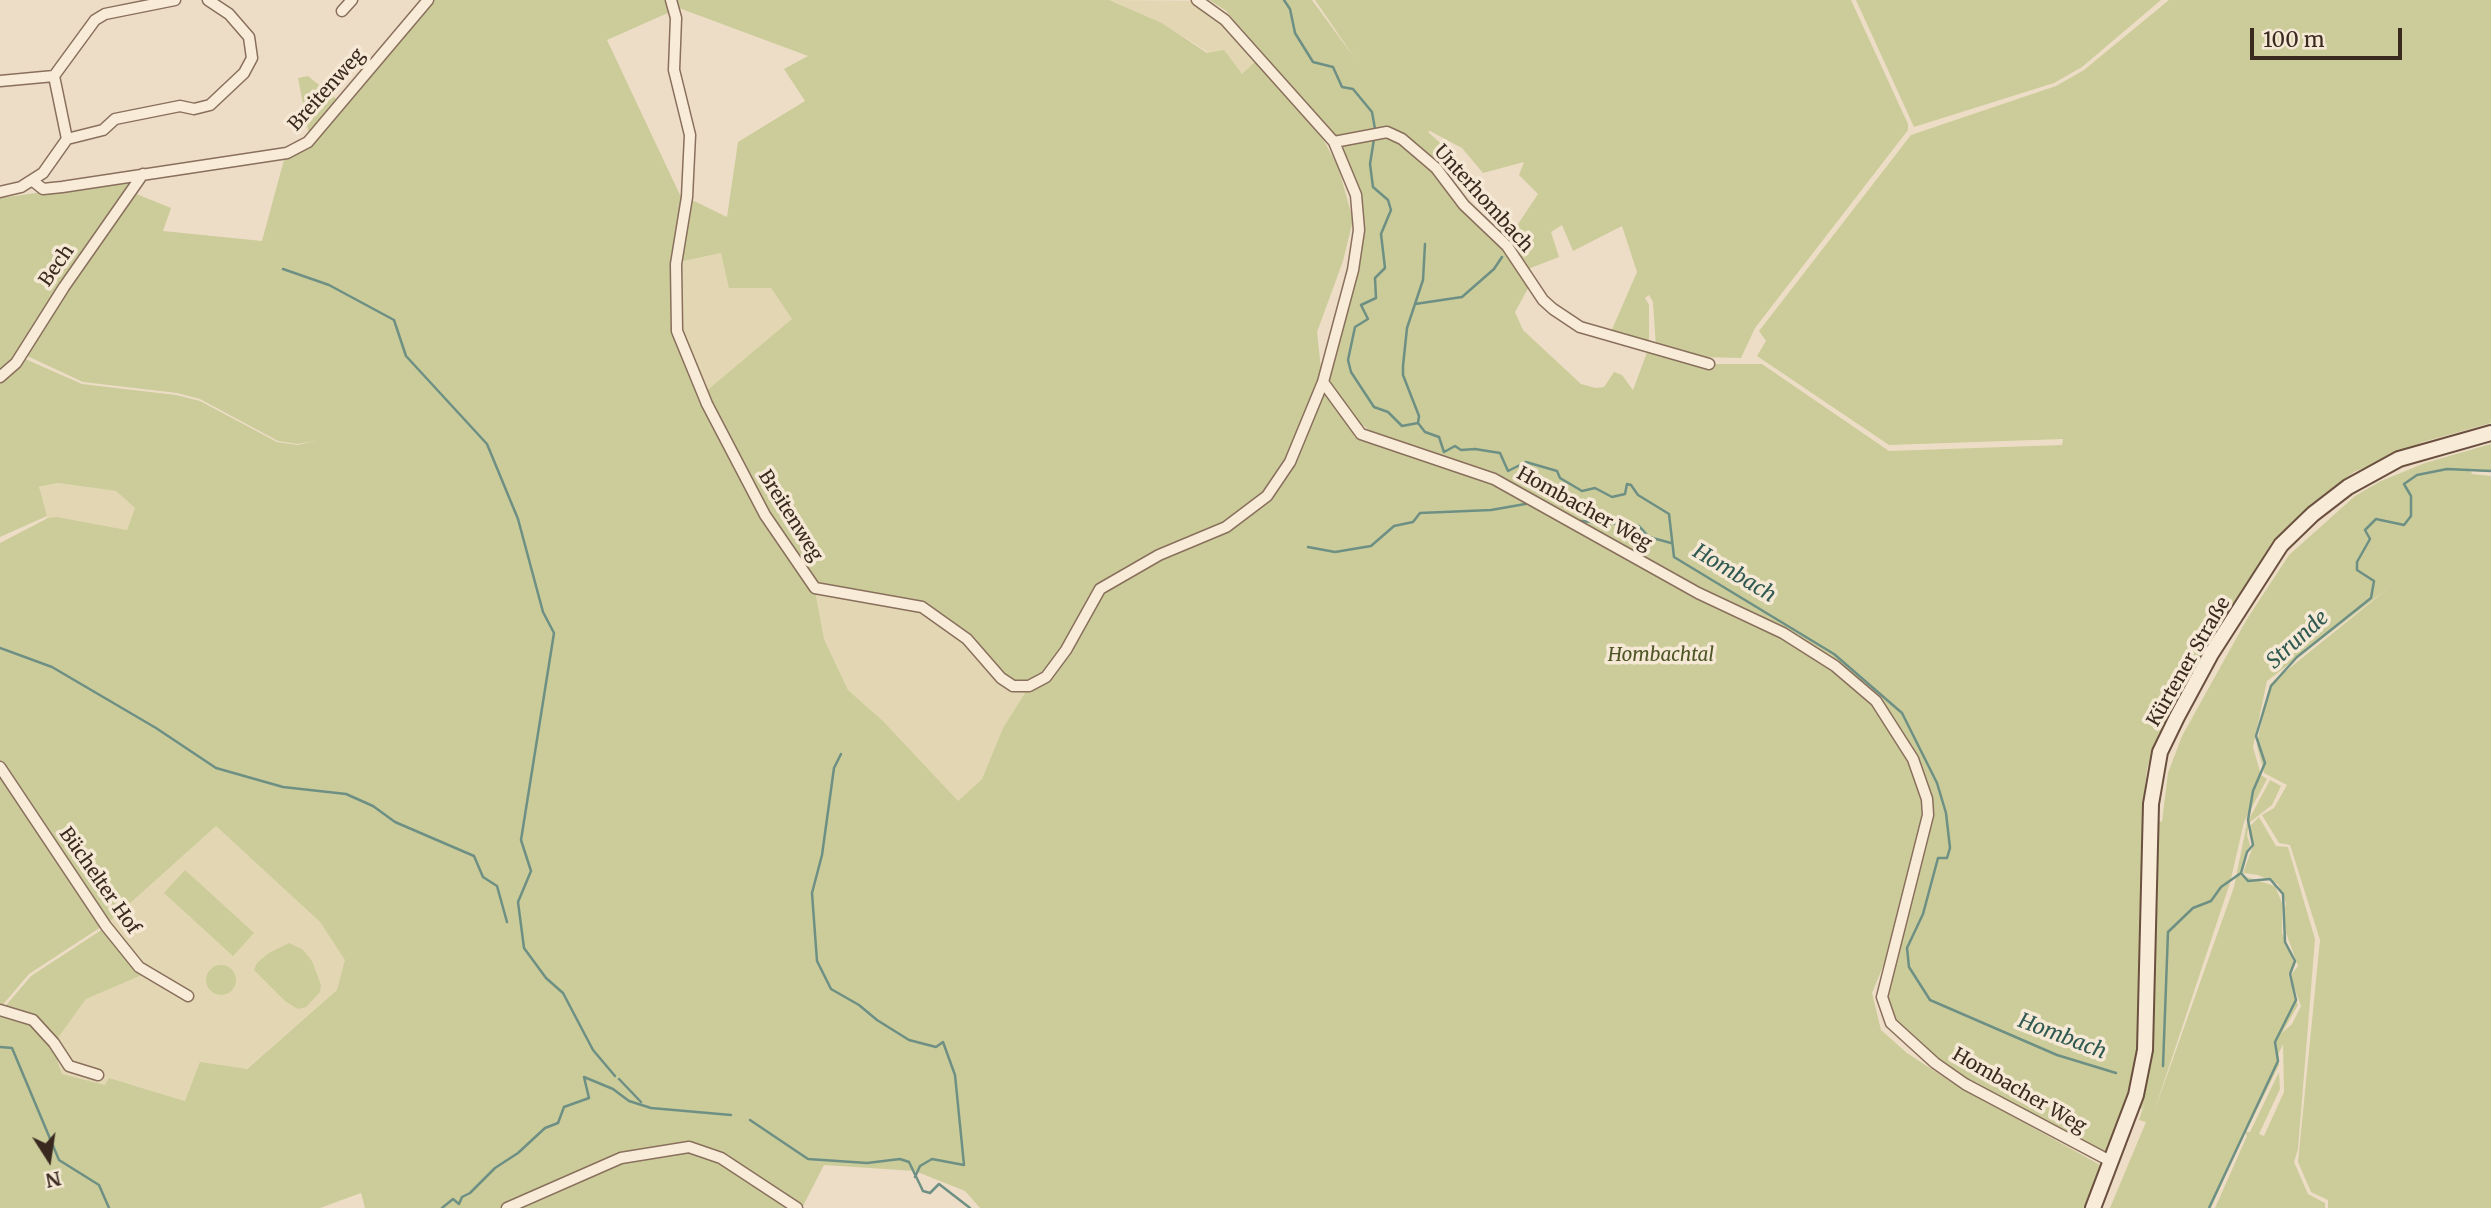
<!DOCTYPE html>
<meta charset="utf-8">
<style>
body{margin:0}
#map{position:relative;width:2491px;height:1208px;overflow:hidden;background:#eeddc6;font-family:Merriweather,serif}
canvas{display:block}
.north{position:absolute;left:14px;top:1124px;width:70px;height:70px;-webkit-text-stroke:5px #f5e8d5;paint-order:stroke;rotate:168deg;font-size:19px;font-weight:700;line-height:28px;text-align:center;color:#39291f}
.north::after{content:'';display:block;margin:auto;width:24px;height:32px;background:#39291f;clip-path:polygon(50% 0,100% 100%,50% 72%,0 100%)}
.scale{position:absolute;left:2250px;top:28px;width:152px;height:32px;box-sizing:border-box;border:4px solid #39291f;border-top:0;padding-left:9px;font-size:21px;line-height:24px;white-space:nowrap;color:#39291f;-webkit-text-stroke:5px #f5e8d5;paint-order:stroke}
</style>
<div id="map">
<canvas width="2491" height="1208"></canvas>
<div class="north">N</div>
<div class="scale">100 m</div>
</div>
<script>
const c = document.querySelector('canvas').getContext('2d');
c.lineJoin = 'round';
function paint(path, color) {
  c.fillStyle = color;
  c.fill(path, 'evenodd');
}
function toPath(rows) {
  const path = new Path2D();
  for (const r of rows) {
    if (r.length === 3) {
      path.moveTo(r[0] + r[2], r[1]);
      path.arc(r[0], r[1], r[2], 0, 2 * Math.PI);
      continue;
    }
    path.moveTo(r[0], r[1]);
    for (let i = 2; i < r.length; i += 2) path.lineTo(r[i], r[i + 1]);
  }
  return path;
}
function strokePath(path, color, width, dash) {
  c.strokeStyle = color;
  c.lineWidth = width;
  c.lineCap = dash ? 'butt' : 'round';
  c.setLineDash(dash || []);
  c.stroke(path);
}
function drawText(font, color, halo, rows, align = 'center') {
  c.font = font + ' Merriweather,serif';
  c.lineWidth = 7;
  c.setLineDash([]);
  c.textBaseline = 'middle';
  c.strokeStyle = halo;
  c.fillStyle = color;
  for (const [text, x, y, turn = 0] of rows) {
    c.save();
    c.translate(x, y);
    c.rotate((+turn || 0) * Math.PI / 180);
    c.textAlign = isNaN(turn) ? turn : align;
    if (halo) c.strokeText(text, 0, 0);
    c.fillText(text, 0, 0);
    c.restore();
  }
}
paint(toPath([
 [1109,0,1194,1,1224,21,1257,60,1243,74,1162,23],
 [721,253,771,288,793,320,704,393,679,331,679,262],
 [58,483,116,491,135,508,127,530,57,517,48,520,38,488],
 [815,591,921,609,1028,688,1003,728,982,779,958,802,883,721,848,690,824,639],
 [216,826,320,922,346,960,337,990,246,1069,185,1101,133,1085,105,1085,62,1074,55,1042,86,999,142,975,142,967,107,924]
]), '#e3d6b3');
paint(toPath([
 [431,0,1109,0,1162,23,1207,53,1224,50,1242,74,1257,60,1311,118,1338,166,1353,220,1343,261,1317,332,1322,378,1287,461,1266,493,1224,524,1158,553,1099,586,1065,649,1045,676,1029,685,1014,684,1001,677,968,638,922,606,818,587,767,514,704,393,792,319,771,288,729,288,721,253,679,262,688,198,727,217,738,142,805,101,784,69,808,56,679,8,607,40,680,195,684,197,675,263,675,332,706,404,763,516,815,591,824,639,848,690,883,721,958,801,982,779,1003,728,1028,688,1048,677,1067,650,1103,590,1160,558,1227,529,1269,499,1293,462,1324,384,1355,437,1463,473,1467,464,1378,437,1351,416,1337,396,1329,378,1328,363,1364,236,1360,191,1345,154,1326,125,1225,10,1209,0,1312,0,1356,60,1315,0,1851,0,1908,124,1908,130,1755,328,1741,358,1699,357,1656,348,1653,302,1649,295,1645,298,1649,305,1649,341,1644,344,1610,334,1637,272,1622,226,1573,251,1562,225,1551,232,1559,257,1528,269,1506,242,1538,194,1519,175,1524,162,1483,173,1462,148,1430,131,1428,132,1454,155,1439,171,1446,177,1448,185,1463,210,1510,251,1531,283,1515,312,1523,330,1581,384,1596,388,1604,387,1614,372,1622,375,1633,390,1649,347,1705,367,1715,368,1711,364,1762,364,1889,451,2062,445,2063,439,1889,445,1757,356,1766,341,1759,331,1911,135,2056,86,2084,70,2169,0,2491,0,2491,423,2423,442,2354,472,2312,503,2272,542,2159,733,2147,769,2142,815,2162,822,2168,773,2182,736,2247,619,2289,555,2355,496,2381,481,2425,463,2491,444,2491,472,2471,471,2472,474,2491,476,2491,1208,2328,1208,2328,1200,2311,1192,2298,1162,2320,940,2290,845,2279,843,2262,815,2274,808,2287,785,2264,773,2257,746,2259,733,2270,684,2391,586,2267,681,2253,747,2261,775,2267,779,2244,822,2230,883,2154,1112,2234,887,2247,823,2270,780,2281,786,2272,805,2249,823,2247,835,2250,845,2240,875,2275,886,2282,903,2282,933,2295,965,2288,974,2298,1005,2282,1033,2292,1024,2301,1006,2290,976,2298,966,2286,933,2283,916,2286,903,2278,884,2258,875,2243,873,2253,846,2249,834,2251,825,2259,817,2276,846,2288,847,2315,939,2298,1149,2294,1162,2308,1194,2325,1203,2325,1208,2215,1208,2247,1136,2245,1132,2211,1208,2110,1208,2146,1122,2139,1120,2145,1102,2142,1109,2124,1107,2108,1151,2105,1152,2030,1116,1960,1076,1908,1035,1887,1009,1886,995,1897,953,1888,954,1872,993,1881,1030,1907,1053,1951,1082,2102,1166,2084,1208,980,1208,965,1191,915,1171,824,1165,802,1208,724,1157,688,1145,620,1156,500,1208,365,1208,361,1193,320,1208,0,1208,0,1012,32,1021,52,1044,62,1074,105,1085,109,1078,185,1101,200,1062,247,1069,337,990,345,960,320,922,216,826,107,924,0,762,0,543,48,518,57,517,127,530,135,508,116,491,58,483,39,487,47,516,0,537,0,381,23,358,82,384,176,395,200,401,277,442,298,445,315,441,298,444,278,441,200,399,177,393,83,382,25,355,65,286,134,193,171,208,163,231,262,241,285,156,310,145],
 [2283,1044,2284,1092,2264,1136,2259,1134,2280,1089,2279,1072,2250,1132,2246,1132,2279,1065,2278,1055],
 [1856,0,2161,0,2082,67,2054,83,1914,127],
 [308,76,339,101,309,135,298,78],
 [137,179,23,350,0,374,0,198],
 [0,770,104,925,29,974,0,1008],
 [185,870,254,933,233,956,164,893],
 [106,927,142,975,86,999,55,1042,33,1019,2,1010,31,976],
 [289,943,302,949,312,961,321,985,320,992,306,1007,298,1009,285,1001,254,970,257,963,269,953],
 [221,980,15],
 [688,1149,720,1160,792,1208,517,1208,621,1161]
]), '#cbcc9a');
strokePath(toPath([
 [1284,0,1290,9,1295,33,1313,62,1333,67,1342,87,1353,89,1372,112,1375,129],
 [1374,139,1370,164,1373,187,1388,200,1391,210,1381,234,1385,268,1375,278,1376,298,1361,305,1368,319,1355,327,1348,360,1351,372,1374,407,1388,412,1402,426,1418,423,1425,432,1439,437,1444,452,1455,446,1461,450,1475,449,1500,453,1508,471,1526,462,1557,471,1560,478,1582,491,1595,488,1612,497,1625,494,1627,484,1631,485,1638,495,1669,514,1674,557,1834,654,1902,713,1937,783,1946,813,1950,848,1947,858,1938,858,1923,914,1907,948,1909,967,1930,1000,2057,1055,2116,1073],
 [283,269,329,285,394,320,406,356,487,444,518,519,543,612,554,633,521,840,531,871,518,902,524,948,546,978,563,993,593,1050,615,1076],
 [1415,304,1462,297,1494,269,1502,257],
 [1418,423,1419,416,1403,375,1403,366,1407,328,1423,280,1425,244],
 [1581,521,1639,526,1649,537,1671,543],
 [1308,547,1335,552,1371,546,1394,526,1413,522,1420,513,1491,510,1531,503],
 [0,648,52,667,156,728,216,768,283,787,346,794,373,806,395,822,474,856,483,877,497,886,507,922],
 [841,754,834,768,822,855,812,893,817,961,831,989,859,1005,877,1020,909,1040,936,1047,943,1042,955,1075,964,1165,932,1159,920,1166,915,1177],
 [0,1047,12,1048,59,1160,99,1185,109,1208],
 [2163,1066,2168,932,2193,908,2211,901,2221,887,2241,873],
 [619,1079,641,1102],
 [750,1120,808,1159,867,1163,900,1159,909,1162,923,1191,930,1193,939,1184,970,1208],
 [442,1208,453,1199,459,1204,462,1197,470,1193,495,1168,518,1153,545,1128,558,1123,564,1107,589,1098,584,1077,613,1089,629,1101,651,1108,731,1115],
 [2209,1208,2278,1061,2275,1042,2296,1000,2290,974,2295,961,2285,942,2283,894,2270,879,2248,881,2241,873,2247,852,2253,845,2248,820,2253,791,2265,763,2256,736,2271,686,2297,657,2371,598,2374,581,2357,570,2357,562,2370,539,2365,530,2376,519,2404,525,2411,516,2411,496,2404,484,2417,475,2447,469,2491,471]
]), '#6e9084', 2.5);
const street = toPath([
 [671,0,676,18,674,70,690,135,687,197,676,264,677,331,707,404,765,515,815,588,922,607,967,639,1001,678,1013,686,1029,686,1046,677,1066,650,1100,589,1159,555,1226,527,1267,496,1290,462,1323,382,1353,270,1359,230,1356,195,1334,142,1225,20,1197,0],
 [342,11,352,0],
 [0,81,54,76],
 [67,139,54,76,95,20,105,14,175,0],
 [1334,142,1387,132,1402,139,1436,168,1464,205,1507,246,1543,300,1553,309,1580,327,1709,364],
 [33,181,43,189,62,187,287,153,308,142,428,0],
 [0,192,21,187,43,173,67,139,103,130,115,119,180,106,194,109,210,105,244,73,252,58,249,37,229,14,208,0],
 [0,377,16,363,64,287,143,174],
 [1323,382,1361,434,1494,479,1698,593,1783,633,1835,666,1876,701,1913,759,1927,799,1928,815,1882,997,1891,1023,1935,1063,1965,1084,2112,1162],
 [0,767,106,926,139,967,188,996],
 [0,1010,33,1020,54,1043,69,1066,98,1075],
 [507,1208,621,1158,689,1147,721,1158,797,1208]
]);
const secondary = toPath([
 [2093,1208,2136,1095,2145,1050,2151,804,2160,752,2177,717,2211,654,2281,545,2313,514,2348,487,2399,459,2491,433]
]);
strokePath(street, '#896f5c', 13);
strokePath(secondary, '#6b503f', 18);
strokePath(street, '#f8ecd9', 10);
strokePath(secondary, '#f8ecd9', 14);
drawText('19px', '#39291f', '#f5e8d5', [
 ["Breitenweg",327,90,-48],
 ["Unterhombach",1483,199,48],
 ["Bech",57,266,-55],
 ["Hombacher Weg",1584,509,29],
 ["Breitenweg",790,516,58],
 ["Kürtener Straße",2189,662,-60],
 ["Büchelter Hof",99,881,55],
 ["Hombacher Weg",2019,1091,30]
]);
drawText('italic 19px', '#4e5526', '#f5e8d5', [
 ["Hombachtal",1661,656]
]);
drawText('italic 21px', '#2f5951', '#f5e8d5', [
 ["Hombach",1734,574,31],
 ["Strunde",2298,640,-42],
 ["Hombach",2062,1037,21]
]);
</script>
